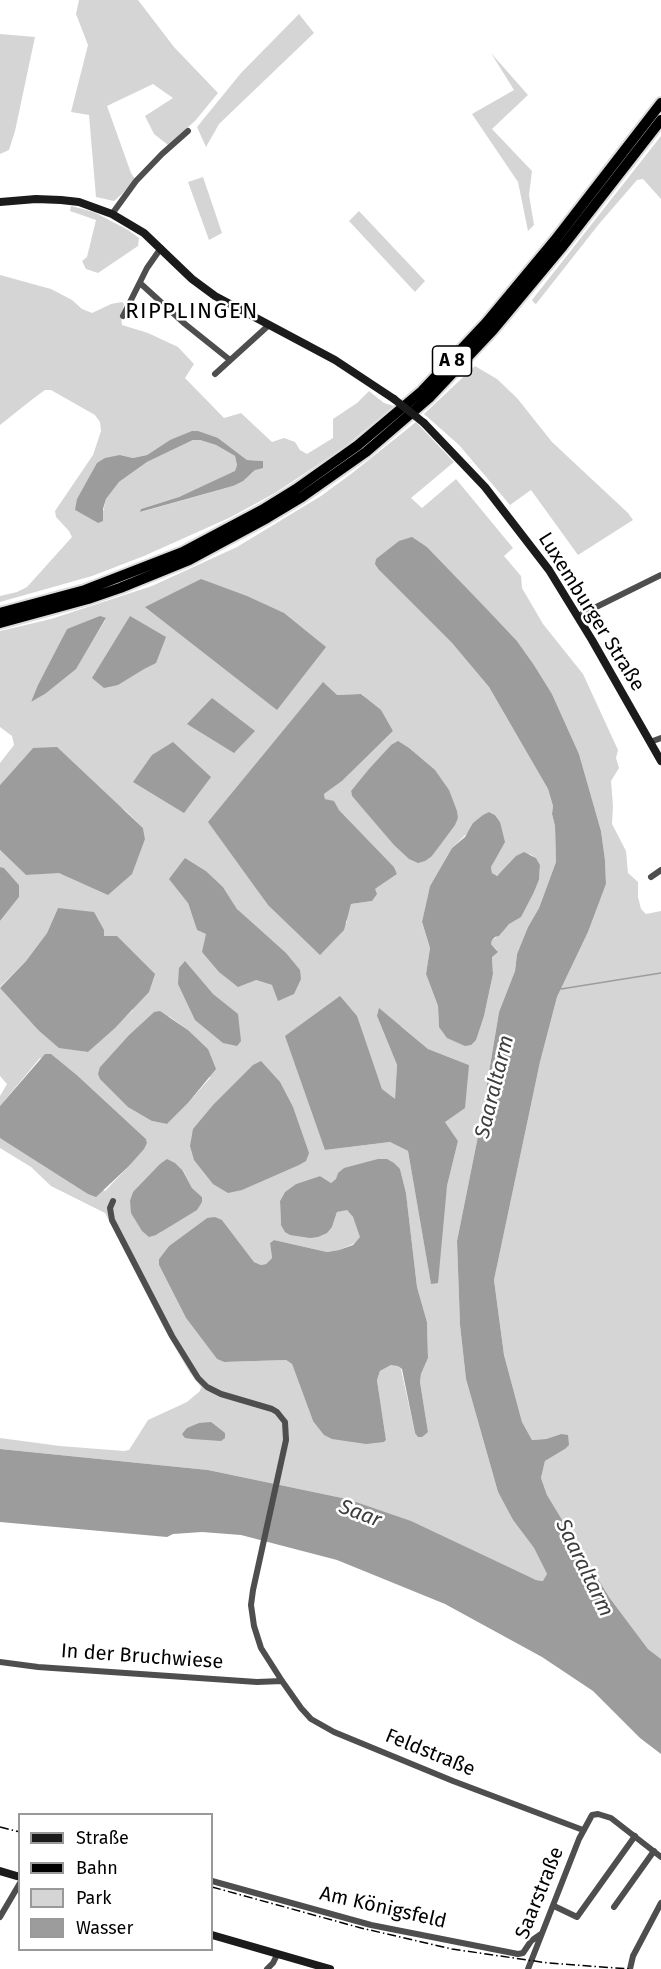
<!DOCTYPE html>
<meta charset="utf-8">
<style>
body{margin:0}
#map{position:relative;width:661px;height:1969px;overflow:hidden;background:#fff;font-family:"Fira Sans",sans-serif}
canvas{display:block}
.legend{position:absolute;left:18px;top:1813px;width:195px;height:138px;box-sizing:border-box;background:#fff;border:2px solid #999;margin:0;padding:8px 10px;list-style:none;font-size:18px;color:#000}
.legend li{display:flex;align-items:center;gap:12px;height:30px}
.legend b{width:30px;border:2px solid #999}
</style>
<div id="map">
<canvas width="661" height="1969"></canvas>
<ul class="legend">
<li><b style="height:8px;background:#1b1b1b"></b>Straße</li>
<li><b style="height:8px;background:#000"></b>Bahn</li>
<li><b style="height:16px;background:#d5d5d5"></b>Park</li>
<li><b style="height:16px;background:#9c9c9c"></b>Wasser</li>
</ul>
</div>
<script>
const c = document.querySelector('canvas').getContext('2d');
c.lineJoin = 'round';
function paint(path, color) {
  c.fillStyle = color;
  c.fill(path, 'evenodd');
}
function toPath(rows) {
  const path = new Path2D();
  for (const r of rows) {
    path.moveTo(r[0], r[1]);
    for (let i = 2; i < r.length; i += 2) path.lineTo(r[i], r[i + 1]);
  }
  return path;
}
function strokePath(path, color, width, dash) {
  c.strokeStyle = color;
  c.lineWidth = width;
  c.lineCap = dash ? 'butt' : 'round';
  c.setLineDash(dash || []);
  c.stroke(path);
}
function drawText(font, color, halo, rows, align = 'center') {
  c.font = font + ' "Fira Sans",sans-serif';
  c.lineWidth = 5;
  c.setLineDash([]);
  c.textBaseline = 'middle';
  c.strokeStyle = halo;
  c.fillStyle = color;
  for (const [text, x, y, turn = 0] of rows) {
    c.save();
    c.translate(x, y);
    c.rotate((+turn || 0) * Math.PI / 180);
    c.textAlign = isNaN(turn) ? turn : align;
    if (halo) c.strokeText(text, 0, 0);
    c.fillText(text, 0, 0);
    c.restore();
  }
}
paint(toPath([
 [79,0,138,0,174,47,218,93,195,121,168,145,154,134,145,116,173,98,153,84,107,106,131,173,135,179,122,194,114,201,96,197,89,115,71,112,88,45,76,14],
 [299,14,314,33,219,124,206,147,197,127,241,73],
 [0,34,35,37,15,131,9,150,0,154],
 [491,53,528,95,492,129,532,171,529,195,534,225,528,231,518,182,472,114,514,90],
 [661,136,661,199,643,179,637,180,599,224,536,304,534,303,532,300],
 [203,177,222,233,209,240,188,182],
 [71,206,94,212,128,230,139,238,138,246,98,273,86,269,82,261,87,257,96,220,70,211],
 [359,211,425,281,415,292,349,221],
 [0,275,51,289,72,300,82,309,92,313,111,304,122,302,124,304,121,316,122,325,148,333,178,347,194,364,185,378,224,418,241,413,272,442,284,438,295,442,300,450,307,454,333,438,333,419,357,403,369,391,384,403,394,406,343,448,275,493,231,517,144,556,92,576,0,602,0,596,17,592,27,587,72,537,69,531,56,517,55,511,93,455,101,431,100,422,95,415,51,390,45,390,34,398,0,425],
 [218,438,247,460,263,461,252,473,233,486,141,512,141,509,179,497,235,472,237,465,235,456,216,445,200,440,193,440,147,462,119,482,106,499,102,516,98,523,75,510,120,455,133,458,147,455,170,440],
 [475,366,497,379,517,398,552,442,628,513,633,520,578,555,531,490,510,505,459,445,424,414],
 [416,422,454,462,411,498,422,508,456,479,513,548,504,556,521,576,522,588,543,624,583,674,618,750,616,758,619,768,611,781,613,806,612,824,626,851,628,873,638,882,638,897,641,909,646,914,661,911,661,1659,648,1649,609,1597,547,1495,541,1478,545,1461,565,1449,561,1434,546,1439,532,1440,522,1422,504,1355,494,1280,540,1062,557,997,588,932,606,884,605,860,601,831,579,754,552,694,534,665,517,641,427,547,412,538,379,570,452,643,489,687,548,789,553,806,552,814,555,826,556,862,539,908,528,927,517,954,515,971,499,1012,480,1126,457,1241,460,1325,466,1379,498,1492,513,1520,534,1548,547,1574,544,1581,536,1580,347,1499,208,1470,0,1449,0,1438,60,1446,124,1451,129,1450,148,1420,187,1402,200,1391,201,1387,190,1373,165,1330,105,1213,51,1186,31,1167,0,1148,0,1138,105,1191,128,1167,147,1143,146,1139,79,1077,40,1058,0,1106,0,1096,7,1084,0,1076,0,988,38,1030,59,1047,88,1052,133,1010,104,936,58,908,47,933,26,961,0,987,0,921,19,897,19,885,4,868,0,867,0,850,26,875,59,872,108,894,145,839,143,828,126,811,33,748,0,785,0,763,14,745,12,736,0,727,0,631,51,619,152,586,237,547,321,496,351,474],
 [106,619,76,668,45,694,31,702,67,629],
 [362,694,393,731,342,781,324,794,325,799,334,802,339,810,394,867,397,874,375,889,372,901,351,904,347,915,347,923,268,905,257,889,337,695],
 [391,745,458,818,432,856,409,859,352,796,351,791],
 [489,812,495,815,500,822,494,860,491,867,492,873,496,876,530,854,536,858,540,865,539,880,534,892,505,927,501,934,492,940,491,944,497,950,492,956,493,974,484,1016,476,1039,439,1027,438,1006,426,974,430,948,422,923,430,886,452,848],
 [185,858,206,871,223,887,237,909,260,932,272,985,256,980,207,934,197,930,188,903],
 [154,1012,170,1017,188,1030,208,1049,210,1078,188,1103,167,1124,152,1121,100,1067,129,1035],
 [377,1016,402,1027,428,1049,469,1065,445,1122,458,1141,447,1186,431,1283,408,1151,390,1142,325,1150,366,1044,382,1089,395,1100,397,1065],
 [400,1169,406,1193,417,1287,427,1322,428,1358,421,1374,420,1382,428,1432,415,1433,401,1369,398,1365,391,1365,380,1371,377,1380,386,1440,384,1442,313,1421,292,1364,286,1360,224,1362,217,1359,186,1318,159,1265,159,1259,169,1246,207,1218,222,1220,254,1262,261,1265,266,1264,272,1258,270,1243,274,1240,327,1252,339,1250,353,1244,361,1237,353,1217,347,1210,341,1210,337,1212,332,1227,281,1225,280,1201,285,1192,296,1184,320,1176,331,1183,337,1179,338,1173],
 [183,1170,192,1188,202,1197,157,1235]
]), '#d5d5d5');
paint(toPath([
 [192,431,198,431,218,438,247,460,263,461,263,468,255,470,243,481,233,486,140,512,141,509,179,497,235,471,237,465,235,456,216,445,200,440,193,440,147,462,119,482,106,499,103,509,103,521,98,523,75,510,77,499,97,463,105,458,120,455,133,458,147,455,170,440],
 [412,537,427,547,481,603,517,641,534,665,552,694,579,754,601,831,605,860,606,884,588,932,557,997,540,1062,494,1280,504,1355,522,1422,532,1440,546,1439,561,1434,568,1435,569,1445,565,1449,545,1461,541,1478,547,1495,609,1597,648,1649,661,1659,661,1754,640,1738,593,1691,542,1657,445,1604,337,1560,241,1535,202,1532,173,1534,167,1537,0,1522,0,1449,208,1470,347,1499,411,1521,536,1580,543,1581,547,1574,534,1548,513,1520,498,1492,466,1379,460,1325,457,1241,480,1126,499,1012,515,971,517,954,528,927,539,908,556,862,555,826,552,814,553,806,548,789,489,687,452,643,379,570,375,564,376,559,399,541],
 [201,579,247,596,284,613,326,647,277,710,145,607],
 [100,616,106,618,76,669,45,694,31,702,38,685,67,629],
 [130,616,166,637,156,663,144,669,118,685,104,688,92,678],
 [323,682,337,695,361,694,381,710,393,731,342,781,324,794,325,799,334,801,339,810,394,867,397,874,375,889,377,894,372,901,351,904,344,930,320,955,268,905,208,822],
 [212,698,255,731,234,753,187,724],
 [398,741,409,748,435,770,449,790,457,811,458,818,455,825,432,856,425,861,418,863,409,859,394,845,352,796,351,791,369,769,391,745],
 [173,742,211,777,184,813,133,782,152,755],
 [57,747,143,828,145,839,132,874,108,895,59,873,26,875,0,850,0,785,33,748],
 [489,812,495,815,500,822,505,842,491,867,492,873,497,876,516,856,524,852,536,858,540,865,539,880,534,892,521,917,509,924,499,936,495,937,492,940,491,944,498,952,492,957,493,974,484,1016,476,1040,471,1045,465,1046,447,1038,439,1027,438,1006,426,974,430,948,422,922,430,886,452,848,465,837,473,823,483,815],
 [185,858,206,871,223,887,237,909,286,953,300,970,301,979,294,994,278,1001,272,985,256,980,238,987,219,972,202,952,206,934,197,930,188,903,169,879],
 [0,867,4,868,19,885,19,897,0,921],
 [58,908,94,912,104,930,104,936,117,936,155,974,149,992,115,1028,88,1052,59,1048,38,1030,0,988,26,961,47,933],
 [185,961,213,994,238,1014,241,1041,237,1046,223,1043,195,1020,178,984,179,968],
 [340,996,357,1016,382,1089,395,1099,397,1065,377,1016,379,1008,428,1049,469,1065,465,1108,445,1122,458,1141,447,1186,438,1283,431,1284,408,1151,390,1142,325,1150,285,1036],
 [160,1011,188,1030,208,1049,216,1069,188,1103,167,1124,152,1121,128,1107,100,1079,98,1074,100,1067,129,1035,154,1012],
 [45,1054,51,1054,79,1077,146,1139,147,1143,144,1149,128,1167,96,1197,88,1194,0,1138,0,1106],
 [261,1061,280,1082,293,1107,309,1153,306,1161,299,1165,242,1190,228,1193,213,1184,194,1160,190,1146,193,1129,213,1105,253,1065],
 [167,1159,175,1163,183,1171,192,1188,202,1197,202,1202,197,1210,156,1235,149,1237,142,1231,131,1213,130,1201,133,1192,160,1164],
 [378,1159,387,1159,394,1163,400,1169,406,1193,417,1287,427,1322,428,1358,421,1374,420,1382,428,1432,422,1437,418,1437,415,1433,402,1369,398,1366,391,1365,380,1371,377,1380,386,1440,384,1442,366,1444,332,1439,324,1435,313,1421,292,1364,286,1360,224,1362,217,1359,186,1318,159,1265,159,1259,169,1246,207,1218,215,1217,222,1220,254,1262,261,1265,266,1264,272,1258,270,1243,274,1240,327,1252,339,1250,353,1245,360,1237,353,1217,347,1210,337,1212,332,1227,327,1233,318,1237,310,1238,290,1235,285,1232,281,1225,280,1201,285,1192,296,1184,320,1176,331,1183,336,1179,338,1173,344,1168],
 [211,1422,225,1433,225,1438,221,1441,192,1439,185,1438,182,1434,187,1428,199,1423]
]), '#9c9c9c');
strokePath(toPath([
 [561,989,661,973]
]), '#9c9c9c', 1.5);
const highway = toPath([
 [0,613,85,590,183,552,262,510,296,489,358,445,422,391,486,323,555,240,661,103],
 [0,623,88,599,120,588,189,560,267,518,302,497,366,452,429,398,493,330,563,246,661,120]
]);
strokePath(highway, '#dbdbdb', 14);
strokePath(toPath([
 [112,214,136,181,162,154,188,131],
 [140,283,185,324,230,360],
 [123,316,147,268,161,248],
 [215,374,269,325],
 [578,616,661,575],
 [650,742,661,738],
 [651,877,661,870],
 [113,1201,110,1208,112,1220,172,1336,198,1378,207,1387,221,1394,272,1409,277,1412,285,1422,286,1440,253,1590,251,1605,254,1626,261,1648,282,1681,301,1708,311,1719,334,1732,453,1781,583,1830],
 [0,1662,38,1667,257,1682,282,1681],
 [212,1881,371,1925,518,1954,523,1953,531,1941,541,1934],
 [554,1906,577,1917,635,1836],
 [614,1907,654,1851],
 [0,1917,20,1883],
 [267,1969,273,1963,277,1955],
 [528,1969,579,1839,592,1815,598,1814,611,1818,661,1857],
 [630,1969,633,1956,661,1903]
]), '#4e4e4e', 6);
strokePath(toPath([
 [0,202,36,199,61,200,79,202,112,214,144,233,192,279,215,296,335,360,394,399],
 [424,423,485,487,549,570,592,640,661,761],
 [0,1871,20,1877],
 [212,1935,330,1969]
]), '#1b1b1b', 8);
strokePath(highway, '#000', 10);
strokePath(toPath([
 [0,1827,20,1832],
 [212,1887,361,1928,452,1949,548,1963,630,1969]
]), '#000', 1.5, [9, 3, 1.5, 3]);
strokePath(toPath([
 [394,399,424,423]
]), '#1b1b1b', 8);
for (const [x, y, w] of [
 [452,361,39]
]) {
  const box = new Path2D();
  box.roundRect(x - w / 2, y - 15, w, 30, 4.5);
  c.fillStyle = '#fff';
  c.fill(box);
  strokePath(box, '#000', 1.5);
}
drawText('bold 18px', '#000', null, [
 ["A 8",452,361]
]);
drawText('20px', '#000', '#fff', [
 ["Luxemburger Straße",591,612,58],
 ["In der Bruchwiese",142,1657,4],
 ["Feldstraße",430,1753,22],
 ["Saarstraße",540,1893,-68],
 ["Am Königsfeld",383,1908,13]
]);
drawText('italic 21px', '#3d3d3d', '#fff', [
 ["Saaraltarm",495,1087,-76],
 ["Saar",360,1514,21],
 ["Saaraltarm",584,1568,64]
]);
c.letterSpacing = '1.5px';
drawText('22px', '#000', '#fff', [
 ["RIPPLINGEN",192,312]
]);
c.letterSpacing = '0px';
</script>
